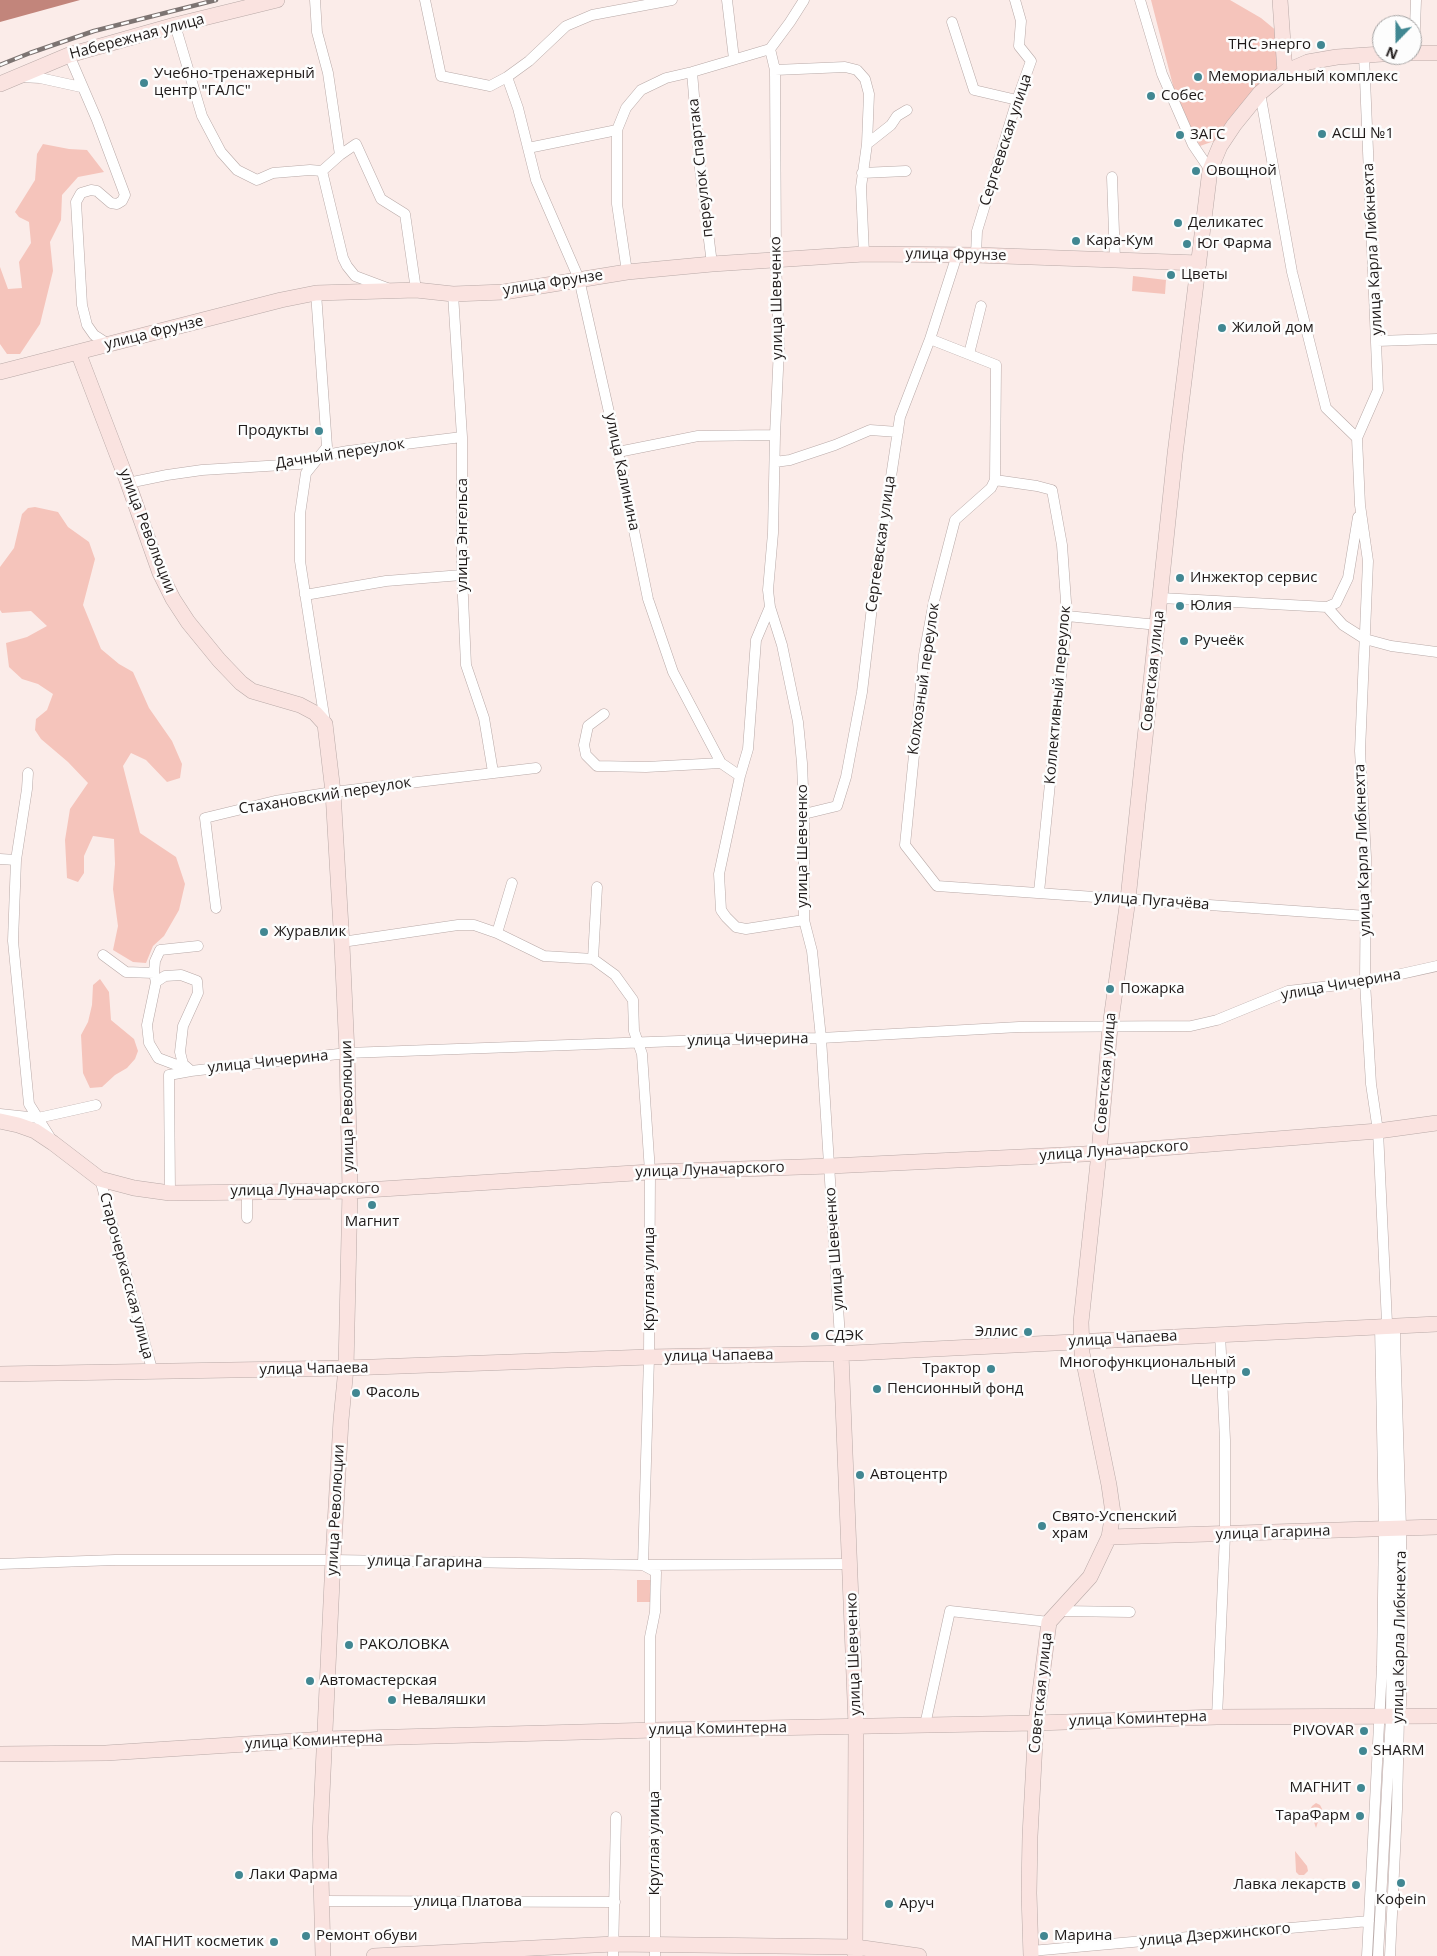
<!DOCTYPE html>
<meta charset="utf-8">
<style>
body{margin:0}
#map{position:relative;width:1437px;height:1956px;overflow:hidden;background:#fbece9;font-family:"Open Sans",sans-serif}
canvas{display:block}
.north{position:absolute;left:1372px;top:15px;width:50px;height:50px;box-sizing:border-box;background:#fdfdfd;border:1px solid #a4a2a2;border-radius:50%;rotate:202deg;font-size:14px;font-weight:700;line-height:20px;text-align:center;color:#1f1a19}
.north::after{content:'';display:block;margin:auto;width:18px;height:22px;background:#418792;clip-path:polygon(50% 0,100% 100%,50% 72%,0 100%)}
</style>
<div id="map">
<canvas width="1437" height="1956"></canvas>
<div class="north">N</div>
</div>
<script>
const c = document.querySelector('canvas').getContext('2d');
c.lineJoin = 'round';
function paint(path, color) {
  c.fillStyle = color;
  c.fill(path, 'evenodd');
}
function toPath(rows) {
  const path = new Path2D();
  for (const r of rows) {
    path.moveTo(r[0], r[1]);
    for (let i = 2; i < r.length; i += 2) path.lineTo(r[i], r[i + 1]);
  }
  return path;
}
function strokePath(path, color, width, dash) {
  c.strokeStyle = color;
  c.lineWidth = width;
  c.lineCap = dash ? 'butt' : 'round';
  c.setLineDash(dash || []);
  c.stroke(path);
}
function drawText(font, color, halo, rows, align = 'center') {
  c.font = font + ' "Open Sans",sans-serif';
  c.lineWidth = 5;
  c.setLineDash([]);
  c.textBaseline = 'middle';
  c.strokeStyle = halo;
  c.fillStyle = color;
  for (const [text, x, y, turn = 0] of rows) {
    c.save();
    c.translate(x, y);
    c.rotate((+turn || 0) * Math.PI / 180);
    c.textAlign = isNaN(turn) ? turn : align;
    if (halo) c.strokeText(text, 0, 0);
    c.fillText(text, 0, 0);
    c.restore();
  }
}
paint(toPath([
 [1151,0,1230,0,1261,18,1278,32,1277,69,1217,140,1200,146,1177,101],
 [43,144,69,149,87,150,104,172,78,177,62,195,61,220,50,242,53,271,40,324,20,354,7,354,0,344,0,267,8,289,22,288,19,262,31,243,29,222,19,217,15,212,35,180,37,154],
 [1133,276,1166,280,1165,294,1132,291],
 [35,507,58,512,68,527,89,542,95,559,83,605,101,649,119,664,133,672,149,708,172,741,182,764,180,778,167,782,146,760,131,753,123,766,140,833,176,857,185,884,179,910,164,936,153,946,146,963,133,962,113,950,118,926,113,889,115,864,114,839,93,836,84,856,84,873,78,882,67,878,65,840,70,809,88,783,68,762,41,739,35,730,36,719,47,710,53,694,38,684,22,679,9,667,6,643,27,637,47,626,31,611,2,613,0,610,0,567,14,548,22,514,28,508],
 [100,979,109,992,111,1020,134,1039,138,1051,135,1059,127,1068,115,1075,102,1087,90,1088,83,1073,81,1035,88,1022,92,1005,93,985],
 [637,1580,651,1580,650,1602,637,1602],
 [1316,1803,1320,1805,1322,1809,1316,1828,1310,1810,1312,1806],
 [1295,1851,1307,1866,1308,1871,1304,1875,1299,1875,1296,1872]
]), '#f5c4bb');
paint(toPath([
 [0,0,80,0,0,22]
]), '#c2857b');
const street = toPath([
 [315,0,317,32,328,73,340,155,356,144,381,199,405,214,416,290],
 [425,0,441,76,490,86,507,77,518,108,536,180,579,279,618,452,648,599,673,672,721,763,740,776,719,874,721,910,726,917,736,927,746,929,804,920],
 [727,0,734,59],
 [804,0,790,22,770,49,775,70,776,260,779,348,775,435,773,533,768,590,770,607,782,645,798,722,802,763,804,814,804,920,812,951,821,1038,841,1354],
 [1140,0,1162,74,1193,145,1210,170],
 [952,22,974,90,1017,100],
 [175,25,202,116,221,152,237,170,257,180,273,173,310,170,322,171],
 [1414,53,1416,0],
 [69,55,97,120,125,195,122,201,117,204,111,203,97,191,91,190,81,193,76,202,82,305,87,325,94,335,108,344],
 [1364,55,1378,390,1357,438,1360,505,1368,561,1360,751,1366,857,1365,982,1371,1084,1378,1131,1387,1323],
 [775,70,845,67,857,70,865,79,869,94,867,144,861,187,864,254],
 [692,72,700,168,712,264],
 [21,77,40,78,81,87],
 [507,77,529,61,566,26,592,15,672,0],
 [1260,93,1292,272,1326,408,1357,438],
 [867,144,891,125,897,116,907,110],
 [528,148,617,130],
 [322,171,343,258,347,266,355,276,387,288],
 [322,171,340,155],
 [862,173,906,171],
 [1112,177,1115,260],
 [976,255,977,231,1017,100,1031,61,1019,46,1021,21,1015,0],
 [627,272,617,204,617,130,626,108,641,90,666,78,692,72,770,49],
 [316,293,327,447,306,473,300,514,300,561,325,722],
 [453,294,462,437,462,575,466,665,484,718,493,772],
 [930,339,996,365,995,480,1037,486,1052,490,1062,545,1067,616,1039,892],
 [1377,341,1437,339],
 [969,354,981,306],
 [618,452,698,436,775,435],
 [775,462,790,460,835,445,870,430,898,432],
 [995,480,991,488,955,520,934,601,924,655,905,845,937,886,1367,916],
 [128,483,167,475,202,470,299,464,309,462,320,456,348,451,462,437],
 [305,595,386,581,462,575],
 [1161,598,1327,607,1343,625,1365,639,1391,646,1437,652],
 [1327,607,1336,603,1348,578,1358,517],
 [1067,616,1158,625],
 [604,714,588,726,584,745,586,755,597,766,646,767,721,763],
 [28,773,27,789,16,860,13,941,29,1104,51,1139],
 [740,776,748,749,756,640,770,607],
 [804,814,837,806,846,777,862,692,874,590,900,417,930,339,957,255],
 [0,859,16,860],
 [216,908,205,818,275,801,333,792,536,768],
 [497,933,512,883],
 [342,942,458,925,474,925,497,933,544,956,593,959,615,975,633,1000,634,1031,642,1054,650,1172,649,1357,643,1565,656,1572,655,1612,650,1637,650,1730],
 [103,955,126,972,154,973],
 [593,959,597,887],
 [156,982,165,976,181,975,197,981,198,993,183,1026,180,1052,183,1064,190,1070],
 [190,1070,158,1058,149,1043,147,1025,156,982,154,973,155,961,160,950,198,946],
 [0,1114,38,1118,96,1105],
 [100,1179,153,1373],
 [247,1192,247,1218],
 [170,1193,169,1075,191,1071,347,1053,734,1039,821,1038,1019,1027,1191,1026,1217,1020,1288,991,1365,982,1437,966],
 [1389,1324,1395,1326,1395,1338,1401,1528,1402,1627,1401,1705,1399,1716,1397,1809,1390,1956],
 [0,1564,115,1560,333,1560,643,1565,850,1564],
 [1060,1611,1130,1612],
 [1217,1717,1225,1535,1225,1440,1220,1333],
 [925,1725,950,1611,1049,1622],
 [322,1901,615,1902],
 [1031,1951,1369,1921],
 [613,1956,616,1817],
 [655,1956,655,1730],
 [1367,1956,1382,1667,1384,1529,1380,1326,1384,1324],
 [1378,1956,1391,1716,1393,1528,1387,1326]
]);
const secondary = toPath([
 [1280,0,1285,72],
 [1412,53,1437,53],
 [0,84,69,55,175,25,277,0],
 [78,352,128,483,160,573,173,599,188,622,219,660,241,683,252,691,300,705,315,713,325,724,333,792,342,945,347,1053,350,1191,346,1368,341,1420,333,1560,320,1837,323,1956],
 [0,372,281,300,316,293,416,290,453,294,504,292,627,272,712,264,864,254,976,255,1199,263],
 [0,1121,18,1125,35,1131,53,1143,100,1179,134,1188,170,1193,350,1191,650,1172,830,1166,1084,1154,1378,1131,1437,1123],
 [841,1354,856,1725,855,1956],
 [0,1374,346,1368,649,1357,853,1353,1437,1324],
 [1109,1537,1437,1527],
 [0,1754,106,1753,325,1739,655,1730,1036,1723,1217,1717,1437,1716],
 [374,1956,614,1944,856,1947,919,1956],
 [1031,1956,1029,1893,1030,1836,1036,1723,1049,1622,1090,1577,1109,1537,1113,1513,1109,1485,1082,1353,1081,1322,1099,1153,1110,1027,1128,899,1175,454,1210,170,1220,146,1234,125,1260,93,1285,72,1308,62,1337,57,1382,54]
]);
strokePath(street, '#b8a9a7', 11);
strokePath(secondary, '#b8a9a7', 16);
strokePath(street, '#fff', 10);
strokePath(secondary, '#fae3e0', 15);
const rail = toPath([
 [0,65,30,53,94,31,216,0]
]);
strokePath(rail, '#7d7472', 4.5);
strokePath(rail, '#fdfdfd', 2.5, [8]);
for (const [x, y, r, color] of [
 [1321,45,5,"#418792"],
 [1198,77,5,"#418792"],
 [144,83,5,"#418792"],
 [1151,96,5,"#418792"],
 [1322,134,5,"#418792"],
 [1180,135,5,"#418792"],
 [1196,171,5,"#418792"],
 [1178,223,5,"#418792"],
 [1076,241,5,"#418792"],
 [1187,244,5,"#418792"],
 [1171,275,5,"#418792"],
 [1222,328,5,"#418792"],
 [319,431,5,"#418792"],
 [1180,578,5,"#418792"],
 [1180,606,5,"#418792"],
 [1184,641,5,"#418792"],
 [264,932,5,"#418792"],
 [1110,989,5,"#418792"],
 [372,1205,5,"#418792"],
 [1028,1332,5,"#418792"],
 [815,1336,5,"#418792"],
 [991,1369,5,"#418792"],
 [1246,1372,5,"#418792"],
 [877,1389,5,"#418792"],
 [356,1393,5,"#418792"],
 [860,1475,5,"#418792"],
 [1042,1526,5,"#418792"],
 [349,1645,5,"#418792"],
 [310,1681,5,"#418792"],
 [392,1700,5,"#418792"],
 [1364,1731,5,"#418792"],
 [1363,1751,5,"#418792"],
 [1361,1788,5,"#418792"],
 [1360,1816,5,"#418792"],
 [239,1875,5,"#418792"],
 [1401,1883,5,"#418792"],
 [1356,1885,5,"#418792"],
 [889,1904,5,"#418792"],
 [306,1936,5,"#418792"],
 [1044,1936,5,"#418792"],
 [274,1942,5,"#418792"]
]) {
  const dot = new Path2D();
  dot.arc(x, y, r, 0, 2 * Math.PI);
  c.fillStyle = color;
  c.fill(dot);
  strokePath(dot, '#fdfdfd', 2);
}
drawText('15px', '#1f1a19', '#fdfdfd', [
 ["Набережная улица",137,37,-15],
 ["Сергеевская улица",1006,140,-72],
 ["переулок Спартака",701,168,-96],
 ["улица Карла Либкнехта",1373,249,-93],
 ["улица Фрунзе",956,255,1],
 ["улица Фрунзе",553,283,-9],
 ["улица Шевченко",777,298,-91],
 ["улица Фрунзе",154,333,-14],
 ["Дачный переулок",340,454,-9],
 ["улица Калинина",622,472,78],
 ["улица Революции",147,531,69],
 ["улица Энгельса",463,535,-90],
 ["Сергеевская улица",881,544,-82],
 ["Советская улица",1153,671,-84],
 ["Колхозный переулок",924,679,-82],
 ["Коллективный переулок",1058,695,-85],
 ["Стахановский переулок",325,796,-9],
 ["улица Шевченко",803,846,-90],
 ["улица Карла Либкнехта",1363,850,-92],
 ["улица Пугачёва",1152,901,4],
 ["улица Чичерина",1341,985,-10],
 ["улица Чичерина",748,1040,-1],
 ["улица Чичерина",268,1062,-6],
 ["Советская улица",1106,1073,-85],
 ["улица Революции",348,1106,-91],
 ["улица Луначарского",1114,1151,-4],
 ["улица Луначарского",710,1170,-2],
 ["улица Луначарского",305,1190,-1],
 ["улица Шевченко",835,1249,-94],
 ["Старочеркасская улица",126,1276,75],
 ["Круглая улица",650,1279,-90],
 ["улица Чапаева",1123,1339,-3],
 ["улица Чапаева",719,1356,-1],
 ["улица Чапаева",314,1369,-1],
 ["улица Революции",336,1510,-87],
 ["улица Гагарина",1273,1533,-2],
 ["улица Гагарина",425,1562,1],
 ["улица Карла Либкнехта",1400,1637,-89],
 ["улица Шевченко",854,1654,-92],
 ["Советская улица",1041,1693,-84],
 ["улица Коминтерна",1138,1719,-2],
 ["улица Коминтерна",718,1729,-1],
 ["улица Коминтерна",314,1741,-3],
 ["Круглая улица",655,1843,-90],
 ["улица Платова",468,1902],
 ["улица Дзержинского",1215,1935,-5]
]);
drawText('15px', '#1f1a19', '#fdfdfd', [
 ["ТНС энерго",1311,45,"right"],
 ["Учебно-тренажерный",154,74],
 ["центр \"ГАЛС\"",154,91],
 ["Мемориальный комплекс",1208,77],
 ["Собес",1161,96],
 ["АСШ №1",1332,134],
 ["ЗАГС",1190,135],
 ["Овощной",1206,171],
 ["Деликатес",1188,223],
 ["Кара-Кум",1086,241],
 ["Юг Фарма",1197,244],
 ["Цветы",1181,275],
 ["Жилой дом",1232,328],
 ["Продукты",309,431,"right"],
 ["Инжектор сервис",1190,578],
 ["Юлия",1190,606],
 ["Ручеёк",1194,641],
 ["Журавлик",274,932],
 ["Пожарка",1120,989],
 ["Магнит",372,1222,"center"],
 ["Эллис",1018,1332,"right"],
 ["СДЭК",825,1336],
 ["Многофункциональный",1236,1363,"right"],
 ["Центр",1236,1380,"right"],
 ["Трактор",981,1369,"right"],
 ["Пенсионный фонд",887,1389],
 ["Фасоль",366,1393],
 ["Автоцентр",870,1475],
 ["Свято-Успенский",1052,1517],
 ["храм",1052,1534],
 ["РАКОЛОВКА",359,1645],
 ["Автомастерская",320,1681],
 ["Неваляшки",402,1700],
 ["PIVOVAR",1354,1731,"right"],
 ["SHARM",1373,1751],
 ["МАГНИТ",1351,1788,"right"],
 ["ТараФарм",1350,1816,"right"],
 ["Лаки Фарма",249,1875],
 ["Лавка лекарств",1346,1885,"right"],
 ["Кофеin",1401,1900,"center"],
 ["Аруч",899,1904],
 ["Ремонт обуви",316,1936],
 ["Марина",1054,1936],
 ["МАГНИТ косметик",264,1942,"right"]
], 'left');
</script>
